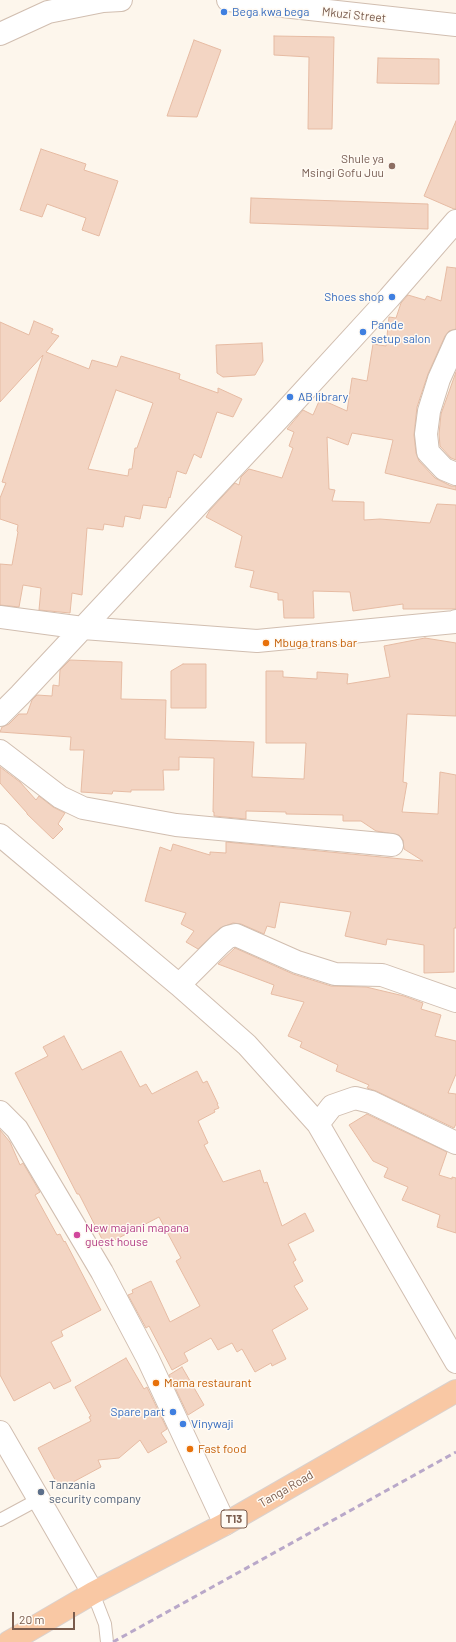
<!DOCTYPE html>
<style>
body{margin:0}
#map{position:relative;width:456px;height:1642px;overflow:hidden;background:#fdf6ec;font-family:Barlow,sans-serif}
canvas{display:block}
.scale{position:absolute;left:12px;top:1612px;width:63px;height:18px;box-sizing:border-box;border:2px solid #7a5c4d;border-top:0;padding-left:5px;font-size:12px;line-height:14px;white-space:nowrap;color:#7a5c4d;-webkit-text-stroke:3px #fffaf3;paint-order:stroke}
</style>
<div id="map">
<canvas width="456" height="1642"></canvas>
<div class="scale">20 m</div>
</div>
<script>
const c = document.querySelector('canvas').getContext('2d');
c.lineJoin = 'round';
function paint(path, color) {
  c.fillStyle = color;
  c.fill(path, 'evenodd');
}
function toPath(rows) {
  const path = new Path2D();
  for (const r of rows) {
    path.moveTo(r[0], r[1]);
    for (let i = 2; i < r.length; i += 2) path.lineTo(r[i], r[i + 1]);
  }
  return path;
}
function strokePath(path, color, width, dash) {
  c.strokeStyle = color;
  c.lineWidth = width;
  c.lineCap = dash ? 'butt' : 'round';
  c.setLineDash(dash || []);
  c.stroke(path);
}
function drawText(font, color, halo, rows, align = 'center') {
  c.font = font + ' Barlow,sans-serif';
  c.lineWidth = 3;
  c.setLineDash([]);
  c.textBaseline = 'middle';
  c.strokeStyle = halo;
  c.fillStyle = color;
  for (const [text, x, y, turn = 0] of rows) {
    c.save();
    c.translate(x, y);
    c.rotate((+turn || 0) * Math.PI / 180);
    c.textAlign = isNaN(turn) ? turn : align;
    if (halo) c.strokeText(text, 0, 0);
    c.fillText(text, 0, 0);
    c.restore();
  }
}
const building = toPath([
 [274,36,334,37,332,129,308,129,309,57,274,55,274,36],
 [194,40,221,50,197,117,167,116,194,40],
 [378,58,439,59,439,84,377,83,378,58],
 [456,121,456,209,454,209,424,196,456,121],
 [41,149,86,164,84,170,118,181,99,236,82,230,86,218,47,204,42,217,20,210,41,149],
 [251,198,428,204,428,229,250,223,251,198],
 [447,267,456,268,456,329,449,331,445,336,428,374,417,407,414,435,416,453,419,461,435,478,451,486,456,486,456,490,385,473,393,440,352,433,348,445,327,437,329,489,335,490,332,501,364,502,364,520,380,519,430,523,437,504,456,505,456,609,403,609,403,604,353,611,350,592,313,591,314,618,284,618,283,600,278,600,278,593,250,587,254,571,235,567,242,536,206,517,210,510,235,483,239,485,241,477,249,469,282,478,293,448,289,446,294,432,287,429,303,410,313,415,320,399,347,411,352,378,367,381,373,344,386,346,389,317,396,318,401,303,408,295,425,300,427,296,441,301,447,267],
 [34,321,53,329,51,333,59,336,46,352,89,369,92,360,117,367,121,356,180,374,179,379,218,393,218,388,242,399,233,417,217,412,201,458,194,454,186,474,177,471,170,498,169,497,166,508,143,505,140,519,125,516,123,527,104,524,103,530,87,528,82,595,72,593,70,613,39,610,41,588,23,585,19,607,0,605,0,564,12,565,18,532,17,531,18,525,0,519,0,498,6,483,2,482,43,355,0,402,0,322,29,335,34,321],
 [116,390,153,403,137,448,135,448,132,469,129,469,128,476,88,469,116,390],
 [262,343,263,361,255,375,223,377,217,373,216,345,262,343],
 [456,372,456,460,451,458,440,446,439,434,441,414,456,372],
 [425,638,456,643,456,716,407,714,403,782,407,783,402,812,438,814,440,772,456,775,456,928,454,928,454,972,424,973,424,945,387,939,386,945,345,936,351,912,280,902,275,928,267,926,264,934,241,924,233,923,220,928,198,949,186,942,194,931,181,924,186,913,145,901,160,847,171,851,173,844,210,855,210,852,226,853,226,842,423,861,404,849,403,840,399,835,376,831,361,821,343,821,343,815,286,814,286,812,246,811,246,819,214,816,214,812,213,812,214,758,179,757,179,770,163,770,164,790,131,790,131,792,113,791,112,794,81,792,84,750,70,750,71,737,0,732,2,727,9,724,19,714,27,714,32,700,37,695,52,696,53,685,59,686,60,670,70,660,122,662,121,699,166,700,165,739,254,742,252,777,304,779,306,743,266,743,266,671,283,671,283,677,317,679,317,672,348,674,347,684,390,677,384,646,425,638],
 [183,664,206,664,206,708,171,708,171,671,183,664],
 [0,767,20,782,36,800,39,796,53,807,65,813,58,824,63,829,53,839,27,814,27,813,0,783,0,767],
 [235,948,293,974,331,986,366,987,404,996,423,1003,421,1009,441,1015,435,1036,456,1041,456,1074,448,1093,456,1094,456,1124,454,1128,376,1091,367,1088,369,1085,336,1071,338,1065,300,1047,302,1042,288,1036,304,1002,271,994,274,985,218,964,235,948],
 [64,1036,82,1070,121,1051,140,1087,146,1084,152,1094,197,1071,203,1083,207,1081,218,1104,217,1104,219,1108,214,1110,215,1112,198,1121,208,1143,204,1145,223,1182,260,1170,264,1183,267,1182,282,1226,305,1213,314,1231,288,1244,296,1260,293,1262,303,1281,294,1286,308,1309,272,1330,286,1359,272,1366,271,1363,255,1372,242,1349,237,1352,232,1343,218,1350,211,1338,184,1353,188,1361,172,1370,149,1326,146,1328,128,1295,133,1293,132,1290,151,1281,170,1322,200,1306,176,1261,181,1258,159,1217,105,1245,79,1194,77,1194,15,1073,48,1056,43,1047,64,1036],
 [367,1114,447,1152,439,1175,452,1179,452,1177,456,1178,456,1233,437,1227,440,1215,402,1200,408,1187,384,1177,388,1168,373,1161,349,1125,367,1114],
 [0,1130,10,1142,20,1165,23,1163,40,1192,35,1195,57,1235,60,1234,64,1242,65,1241,101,1310,61,1331,63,1336,51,1342,71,1381,54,1389,50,1382,14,1401,0,1375,0,1130],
 [126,1358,144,1389,147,1387,167,1429,161,1433,167,1442,148,1453,140,1440,119,1458,98,1460,101,1467,60,1489,38,1448,91,1421,89,1417,91,1416,75,1387,126,1358],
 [182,1367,204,1405,188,1415,169,1375,182,1367]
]);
paint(building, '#f3d5c3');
strokePath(building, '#e6bba3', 1);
const service = toPath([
 [0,1520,39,1499],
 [93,1593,105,1624,107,1642]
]);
const minor = toPath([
 [228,0,456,25],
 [0,34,48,12,103,1,121,0],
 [456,341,439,379,429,411,426,434,428,452,444,469,456,474],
 [0,617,83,628,257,641,455,622,456,621],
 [0,715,20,695,281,416,389,298,456,221],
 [0,751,60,797,83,808,176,825,392,845],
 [0,835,179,985,247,1045,318,1124,456,1362],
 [179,985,220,944,228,937,236,935,297,962,335,974,382,975,456,1001],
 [0,1112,17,1129,102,1272,148,1359,225,1524],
 [318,1124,332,1106,355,1098,371,1102,456,1143],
 [0,1432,93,1593]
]);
const trunk = toPath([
 [9,1642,93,1593,225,1524,456,1391]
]);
strokePath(service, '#d1beb0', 14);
strokePath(minor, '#d1beb0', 24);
strokePath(trunk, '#dad1cd', 24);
strokePath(service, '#fff', 12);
strokePath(minor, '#fff', 22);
strokePath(trunk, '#f9c8a4', 22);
strokePath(toPath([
 [113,1642,456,1452]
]), '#b9a8c9', 3, [6, 4]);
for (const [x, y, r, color] of [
 [224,12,4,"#3f7fe0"],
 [392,166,4,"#8d6e63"],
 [392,297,4,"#3f7fe0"],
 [363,332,4,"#3f7fe0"],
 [290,397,4,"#3f7fe0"],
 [266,643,4,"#e8710a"],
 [77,1235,4,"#d1479c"],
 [156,1383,4,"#e8710a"],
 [173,1412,4,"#3f7fe0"],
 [183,1424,4,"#3f7fe0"],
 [190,1449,4,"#e8710a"],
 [41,1492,4,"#5c6f8a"]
]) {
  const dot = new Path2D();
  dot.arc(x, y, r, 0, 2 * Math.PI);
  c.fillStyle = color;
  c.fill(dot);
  strokePath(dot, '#fffaf3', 1.5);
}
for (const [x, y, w] of [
 [234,1519,26]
]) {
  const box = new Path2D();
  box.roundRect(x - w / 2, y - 9, w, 18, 3);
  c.fillStyle = '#fffaf3';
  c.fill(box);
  strokePath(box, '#7a5c4d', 1);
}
drawText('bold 11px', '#7a5c4d', null, [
 ["T13",234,1519]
]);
drawText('12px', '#366cbe', '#fffaf3', [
 ["Bega kwa bega",232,12],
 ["Shoes shop",384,297,"right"],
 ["Pande",371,325],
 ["setup salon",371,339],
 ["AB library",298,397],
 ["Spare part",165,1412,"right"],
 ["Vinywaji",191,1424]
], 'left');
drawText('12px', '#7a5c4d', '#fffaf3', [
 ["Mkuzi Street",354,15,6],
 ["Tanga Road",286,1489,-30]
]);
drawText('12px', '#785e54', '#fffaf3', [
 ["Shule ya",384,159],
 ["Msingi Gofu Juu",384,173]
], 'right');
drawText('12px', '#c56008', '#fffaf3', [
 ["Mbuga trans bar",274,643],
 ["Mama restaurant",164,1383],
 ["Fast food",198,1449]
], 'left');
drawText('12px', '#b23c85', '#fffaf3', [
 ["New majani mapana",85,1228],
 ["guest house",85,1242]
], 'left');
drawText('12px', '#4e5e75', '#fffaf3', [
 ["Tanzania",49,1485],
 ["security company",49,1499]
], 'left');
</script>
